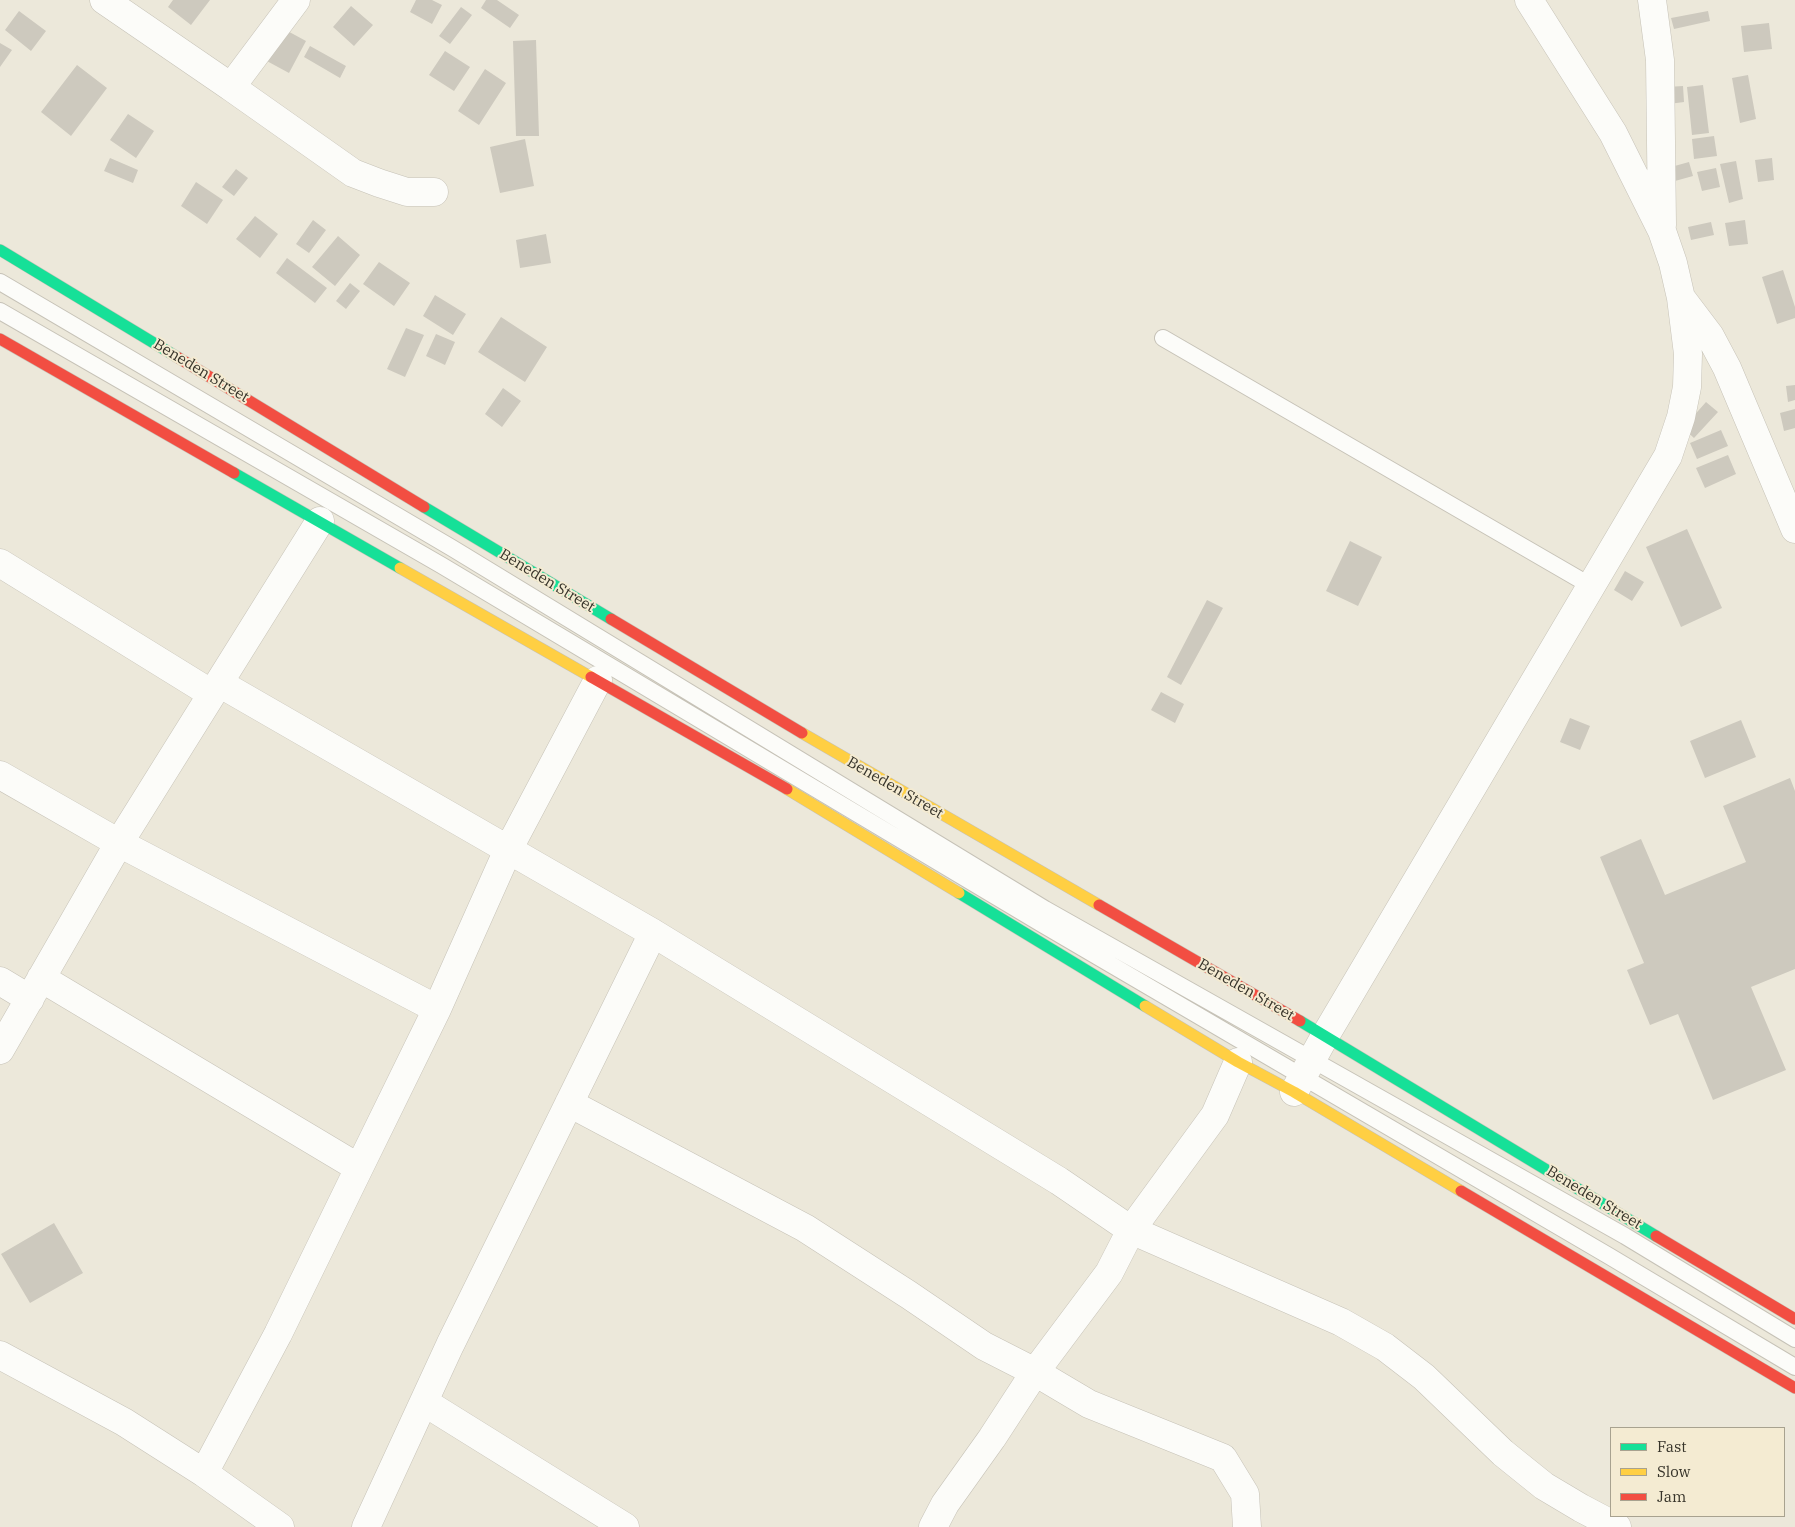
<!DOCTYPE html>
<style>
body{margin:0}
#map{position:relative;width:1795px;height:1527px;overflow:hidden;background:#ece8da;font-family:"IBM Plex Serif",serif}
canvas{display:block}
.legend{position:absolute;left:1610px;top:1427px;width:175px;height:90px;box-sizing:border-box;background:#f4ebd2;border:1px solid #a8a28f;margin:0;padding:6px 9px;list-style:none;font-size:15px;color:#37342a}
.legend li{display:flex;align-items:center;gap:10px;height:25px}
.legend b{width:25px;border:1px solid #a8a28f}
</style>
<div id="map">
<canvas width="1795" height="1527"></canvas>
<ul class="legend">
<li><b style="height:6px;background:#16e098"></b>Fast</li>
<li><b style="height:6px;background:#ffcf43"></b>Slow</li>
<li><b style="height:6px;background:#f24e42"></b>Jam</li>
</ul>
</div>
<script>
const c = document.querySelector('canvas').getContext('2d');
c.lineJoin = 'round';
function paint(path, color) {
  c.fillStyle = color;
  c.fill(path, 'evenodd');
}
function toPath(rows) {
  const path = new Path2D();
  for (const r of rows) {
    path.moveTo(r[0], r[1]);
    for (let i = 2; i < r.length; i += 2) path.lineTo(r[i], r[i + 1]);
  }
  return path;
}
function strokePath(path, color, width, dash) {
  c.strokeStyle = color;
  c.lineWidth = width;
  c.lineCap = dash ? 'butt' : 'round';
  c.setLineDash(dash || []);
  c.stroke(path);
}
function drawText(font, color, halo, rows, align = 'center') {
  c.font = font + ' "IBM Plex Serif",serif';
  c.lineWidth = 4;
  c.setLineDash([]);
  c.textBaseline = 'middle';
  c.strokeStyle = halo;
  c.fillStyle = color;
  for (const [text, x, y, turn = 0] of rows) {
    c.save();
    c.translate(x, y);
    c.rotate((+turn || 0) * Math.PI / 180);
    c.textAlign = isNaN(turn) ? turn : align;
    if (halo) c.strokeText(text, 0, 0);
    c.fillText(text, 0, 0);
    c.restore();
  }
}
paint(toPath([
 [173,0,210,0,191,25,168,7],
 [416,0,432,0,442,5,432,24,410,12],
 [486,0,497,0,519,15,510,28,481,8],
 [351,6,373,25,354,46,333,27],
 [461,7,472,15,450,44,439,36],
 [19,11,46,31,31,51,5,30],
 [1708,11,1710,21,1674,29,1671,18],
 [1769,23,1772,49,1744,52,1741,26],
 [282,28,306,41,289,73,265,60],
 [536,40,539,136,516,136,513,41],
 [0,43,12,50,0,67],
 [310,46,346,66,340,78,304,57],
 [445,51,470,67,454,91,429,75],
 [77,65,107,88,71,136,41,112],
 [485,69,506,83,479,125,458,111],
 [1748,75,1756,119,1740,123,1732,78],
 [1703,85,1709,133,1692,135,1687,87],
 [1683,86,1684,102,1669,104,1667,87],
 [128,114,154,131,136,158,110,140],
 [1714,136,1717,156,1694,159,1692,139],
 [525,139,534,186,500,193,490,147],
 [110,158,138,170,133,183,104,171],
 [1772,158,1774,180,1758,182,1755,160],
 [1736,161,1743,199,1729,203,1720,164],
 [1689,162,1693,176,1675,181,1671,167],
 [1716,168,1720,187,1702,191,1697,172],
 [236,169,248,178,234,196,222,187],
 [196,182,223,200,207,224,181,206],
 [255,216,278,234,260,258,236,239],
 [313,220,326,230,309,253,296,244],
 [1745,220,1748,244,1729,246,1725,223],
 [1711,222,1714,235,1691,240,1688,227],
 [546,234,551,263,520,268,516,240],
 [338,236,360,255,335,286,312,267],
 [287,258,327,288,315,303,276,273],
 [379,262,410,283,394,306,363,284],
 [1783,270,1795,307,1795,318,1777,324,1762,277],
 [350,283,360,291,346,309,336,301],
 [435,295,466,314,453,335,423,316],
 [501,317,547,347,525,382,478,352],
 [406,328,424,335,405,377,387,369],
 [436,334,455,342,445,365,426,356],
 [1795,385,1795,400,1788,402,1786,386],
 [503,388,521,401,502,427,485,414],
 [1706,402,1718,412,1694,438,1683,428],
 [1795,409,1795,428,1784,431,1780,413],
 [1721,430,1728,446,1697,459,1690,443],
 [1728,455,1736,474,1705,488,1696,468],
 [1687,529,1722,608,1681,627,1646,547],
 [1350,541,1382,557,1358,606,1326,591],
 [1625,571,1644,582,1632,601,1614,590],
 [1207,600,1223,608,1181,685,1167,677],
 [1161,692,1184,704,1175,723,1151,710],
 [1570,718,1590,726,1580,750,1560,742],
 [1741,720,1756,757,1705,778,1690,741],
 [1790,778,1795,791,1795,969,1751,987,1786,1070,1713,1100,1678,1014,1650,1025,1627,970,1644,963,1600,857,1641,839,1665,895,1746,862,1723,806],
 [54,1223,83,1273,30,1303,1,1254]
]), '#cdc9be');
const lane = toPath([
 [0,282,452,548,1045,909,1625,1236,1795,1339],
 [0,311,441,565,1040,923,1609,1256,1795,1367],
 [1163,338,1591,586]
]);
const street = toPath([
 [104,0,231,87,296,0],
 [1652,0,1660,60,1662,225],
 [231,87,353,173,379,183,407,192,434,192],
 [1682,299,1710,336,1727,368,1795,529],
 [0,563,212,694],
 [219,683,653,933,1059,1181,1131,1230,1109,1273,1035,1372,992,1438,945,1504,933,1527],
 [0,775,119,843,437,1009],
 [41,978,359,1168],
 [0,981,30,999],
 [0,1050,119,843,320,521],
 [1238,1062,1215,1115,1131,1230,1341,1322,1385,1347,1424,1377,1503,1453,1544,1486,1581,1508,1617,1527],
 [1294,1092,1325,1036,1668,456,1681,417,1687,387,1688,354,1681,298,1673,263,1662,231,1613,133,1529,0],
 [569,1103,805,1228,909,1295,984,1346,1035,1372,1089,1404,1223,1458,1245,1494,1247,1527],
 [0,1355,124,1422,204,1473,280,1527],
 [424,1402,625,1527],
 [204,1473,278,1334,359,1168,437,1009,508,850,598,680],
 [366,1527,450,1345,653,933]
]);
const fast = toPath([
 [0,250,177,357],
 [234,473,400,568],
 [424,507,611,619],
 [959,893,1145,1006],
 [1300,1021,1656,1236]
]);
const slow = toPath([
 [400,568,591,677],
 [802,733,1099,905],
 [787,789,959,893],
 [1145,1006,1238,1062,1294,1092,1461,1191]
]);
const jam = toPath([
 [0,339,234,473],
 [177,357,424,507],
 [611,619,802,733],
 [591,677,787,789],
 [1099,905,1300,1021],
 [1461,1191,1795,1388],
 [1656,1236,1795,1319]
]);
strokePath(lane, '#c6c2b7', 18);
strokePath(street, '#c6c2b7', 29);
strokePath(fast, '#c6c2b7', 12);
strokePath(slow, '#c6c2b7', 12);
strokePath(jam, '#c6c2b7', 12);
strokePath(lane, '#fcfcf9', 16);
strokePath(street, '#fcfcf9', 28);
strokePath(fast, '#16e098', 11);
strokePath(slow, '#ffcf43', 11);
strokePath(jam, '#f24e42', 11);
drawText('15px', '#37342a', '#f4ebd2', [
 ["Beneden Street",201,371,31],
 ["Beneden Street",547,581,31],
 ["Beneden Street",895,788,30],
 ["Beneden Street",1246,990,30],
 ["Beneden Street",1594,1198,31]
]);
</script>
